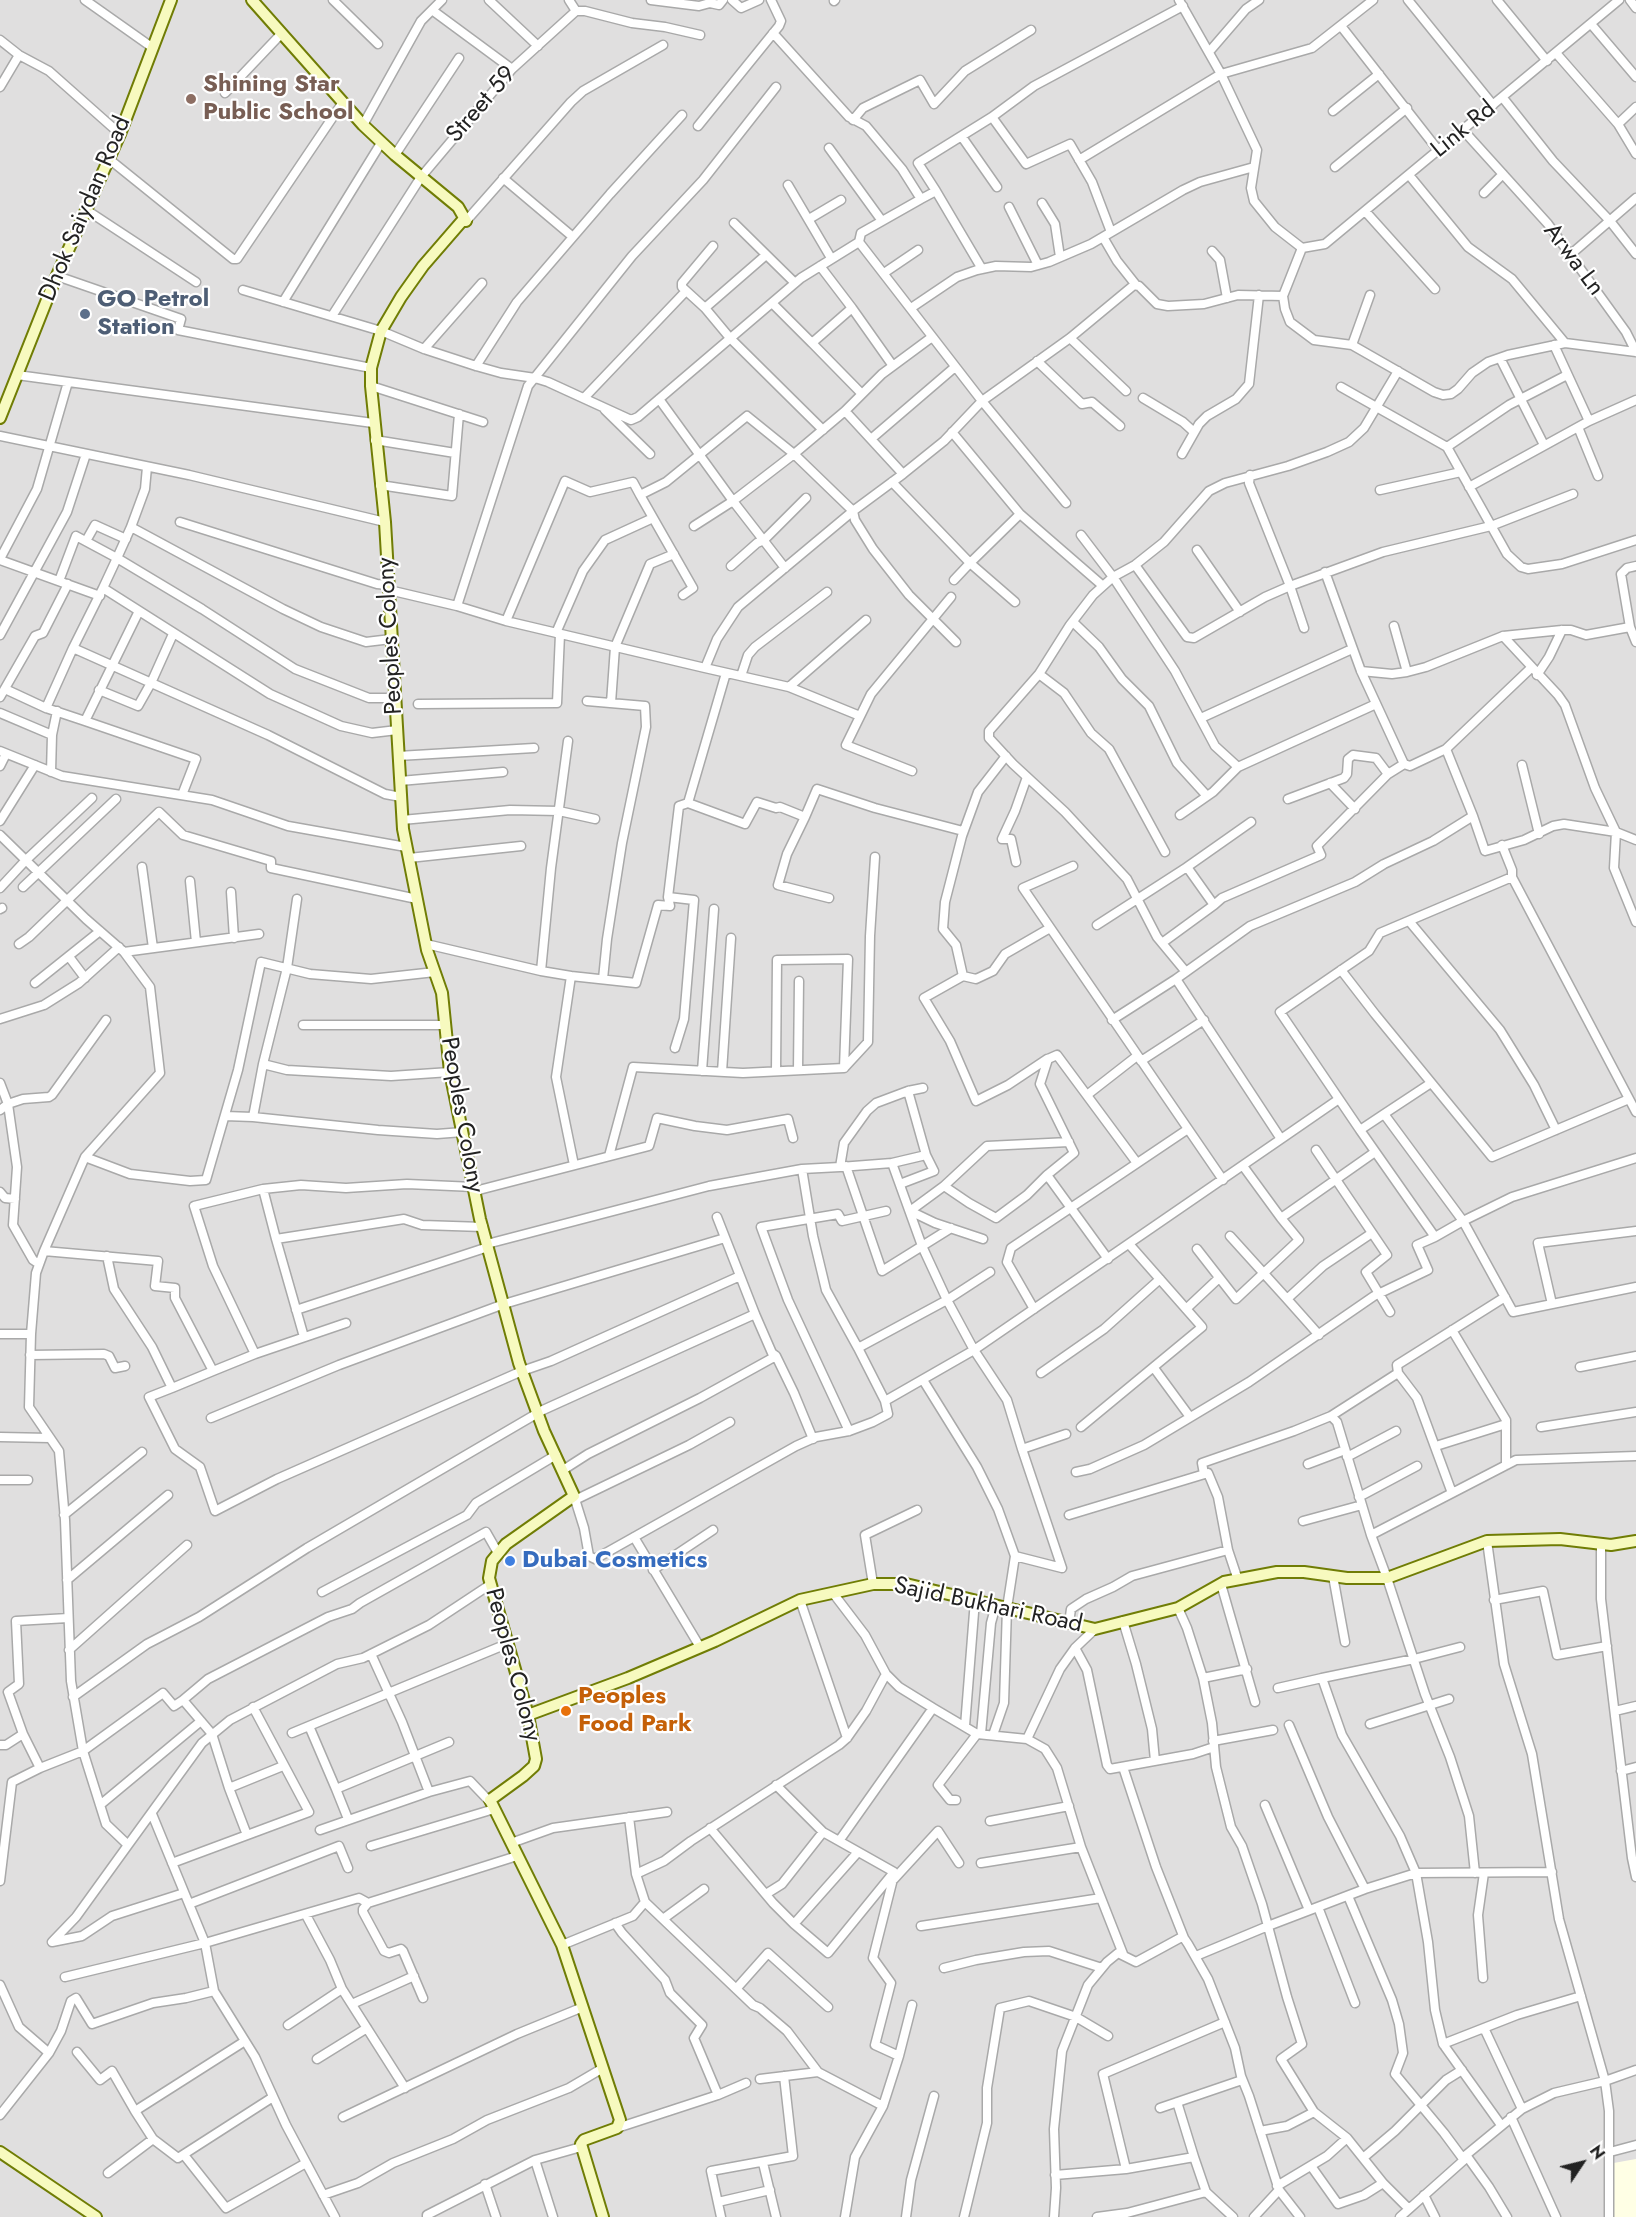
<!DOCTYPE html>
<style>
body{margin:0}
#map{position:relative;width:1636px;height:2217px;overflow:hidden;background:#f2efe9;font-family:Jost,sans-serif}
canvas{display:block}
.north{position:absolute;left:1552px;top:2133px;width:60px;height:60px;-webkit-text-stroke:4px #fff;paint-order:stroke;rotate:55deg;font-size:16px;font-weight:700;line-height:24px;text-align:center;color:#222}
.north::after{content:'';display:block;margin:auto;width:21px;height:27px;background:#222;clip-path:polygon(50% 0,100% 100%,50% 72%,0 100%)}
</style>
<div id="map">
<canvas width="1636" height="2217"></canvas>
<div class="north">N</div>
</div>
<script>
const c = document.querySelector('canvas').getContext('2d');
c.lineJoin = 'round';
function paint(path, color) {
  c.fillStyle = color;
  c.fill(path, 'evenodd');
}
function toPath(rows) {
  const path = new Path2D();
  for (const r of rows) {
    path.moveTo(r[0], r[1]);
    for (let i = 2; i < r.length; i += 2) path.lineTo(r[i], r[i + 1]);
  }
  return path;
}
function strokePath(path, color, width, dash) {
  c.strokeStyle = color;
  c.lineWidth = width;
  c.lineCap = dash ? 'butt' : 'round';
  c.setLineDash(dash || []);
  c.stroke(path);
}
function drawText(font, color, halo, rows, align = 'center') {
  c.font = font + ' Jost,sans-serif';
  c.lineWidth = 4.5;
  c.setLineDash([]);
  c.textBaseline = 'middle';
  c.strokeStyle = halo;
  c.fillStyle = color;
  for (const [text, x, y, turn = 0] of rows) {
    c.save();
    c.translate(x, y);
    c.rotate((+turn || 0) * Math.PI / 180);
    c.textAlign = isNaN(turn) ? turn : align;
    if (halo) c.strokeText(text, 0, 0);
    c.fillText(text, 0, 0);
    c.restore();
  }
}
paint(toPath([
 [0,0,1636,0,1636,2217,0,2217]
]), '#e0dfdf');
paint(toPath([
 [1636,2159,1636,2217,1606,2217,1608,2164]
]), '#ffffe5');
const street = toPath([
 [85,0,153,48],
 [333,0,378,44],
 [489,0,538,46],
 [569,0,576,11],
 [651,0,699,6,710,3,719,5,723,0],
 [732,0,741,8,759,0],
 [1179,0,1221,74,1257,150,1251,188,1254,201,1275,227,1302,248,1283,296,1285,309,1290,322,1314,340,1352,345,1434,392,1443,395,1451,394,1458,389,1472,373,1488,362,1508,355,1565,343,1636,352],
 [1408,0,1493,105],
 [1497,0,1547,61],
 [1630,0,1636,8],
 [834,1,835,0],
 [432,10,512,69],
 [1591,24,1636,77],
 [1341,26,1438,150],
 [773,33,849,117,866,126,902,169,921,199,936,191,982,269],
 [0,40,19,55,49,71,120,134],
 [1209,52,1246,9,1259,0],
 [1556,53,1618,124,1636,154],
 [0,87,19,55],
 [225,93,282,33],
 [1503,98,1553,161,1610,221,1636,254],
 [1333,111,1379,74],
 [853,120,863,108,920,80,934,104,965,71,1031,30],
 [1618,124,1636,107],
 [363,125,421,21,442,0],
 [698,126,779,26,781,21,771,0],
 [1463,130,1548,224,1626,332,1636,352],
 [962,137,997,187],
 [829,148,882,221],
 [395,155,459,58],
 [109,159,233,259,237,259,343,102],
 [1079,160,1221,74,1312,48,1373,0],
 [1335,167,1407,108],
 [1409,175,1468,247,1512,279,1565,343],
 [503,178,573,237],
 [788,185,831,258],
 [936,191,918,163,992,117],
 [1484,193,1503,174],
 [1042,203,1055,224,1060,257],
 [1009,207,1038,265],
 [85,209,196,282],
 [1365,211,1435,289],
 [809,219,841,200],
 [466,221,571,102,583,91,663,45],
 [734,223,795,283],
 [1111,232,1092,182,1070,144,1026,164,992,117,1034,86,1183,6],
 [1103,237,1117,261,1136,285],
 [859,242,982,401,1066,503],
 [713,246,682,283,682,287,705,308,730,338,823,430],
 [1302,248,1325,244,1619,0],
 [1212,251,1220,260,1227,298],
 [1570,255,1636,198],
 [820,266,852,308,893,366],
 [884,273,918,250],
 [57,276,181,319,178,330,371,368],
 [243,290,381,331,424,349,476,366,501,373,535,378,548,382,631,420,638,417,801,278,859,242,861,233,921,199],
 [283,302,381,143],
 [772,303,812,343],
 [705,308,766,255],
 [852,308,812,343,862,394],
 [911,308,957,277,977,270,996,266,1031,267,1049,262,1091,244,1183,190,1200,182,1254,167],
 [332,316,421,177,512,69,576,11,585,11,632,23,665,27,700,35],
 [1070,338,1126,391],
 [1352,345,1370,295],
 [1554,345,1589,421],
 [424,349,482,283],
 [1500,358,1544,445],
 [1037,361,1082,404,1092,402,1120,426],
 [476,366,517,302,610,194,682,115],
 [17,375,373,423],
 [371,386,483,422],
 [1341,387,1447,447,1507,554,1521,567,1528,569,1562,564,1636,540],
 [584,398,686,291],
 [1143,398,1183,422,1194,432],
 [659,399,733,501,694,526],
 [605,410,650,454],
 [845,411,903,474,944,441,982,401,1070,338,1134,285,1139,286,1157,304,1168,306,1204,304,1238,295,1283,296],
 [1578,427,1598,476],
 [952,432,1020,514,970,563,1015,602],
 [0,436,189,475,385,522],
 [871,439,955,367],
 [375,440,455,453],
 [1447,447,1509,405,1567,375],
 [1182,454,1199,424,1207,416,1236,399,1249,384,1259,295],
 [147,467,145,489,131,527,283,609,321,627,366,642,391,639],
 [903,474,853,511,794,454,845,411,882,374,932,337],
 [1250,475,1249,483,1290,586,1304,628],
 [892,482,970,563,954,580],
 [380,485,452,496,459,414],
 [1469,487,1589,421,1636,400],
 [1380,490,1461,472],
 [640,495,633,482,590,492,565,481,506,621,705,668],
 [1020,514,1103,586],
 [180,522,377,584,388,585],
 [131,527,117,558,202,609,295,669,369,698,395,698],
 [1081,535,1113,577,1175,671,1215,746,1238,767,1376,704],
 [86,541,95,525,126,539],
 [1197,550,1240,612],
 [0,559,37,489,68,382],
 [0,560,100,596],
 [1135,565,1187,637,1194,638,1265,597,1290,586,1383,552,1491,526,1573,494],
 [731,566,757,543,764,540,806,498],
 [1636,566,1627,568,1621,574,1630,627,1636,642],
 [1325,572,1361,671,1404,764,1410,766,1446,749,1473,816],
 [59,581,76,536,117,558,103,588,270,694,341,726,372,733,397,730],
 [103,588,73,648,268,735,385,794,401,797],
 [389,590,457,606],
 [683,595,693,588,640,495,666,482,747,416,794,454,733,501,785,568],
 [139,611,85,721,196,759,182,795],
 [506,621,457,606,528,386,632,256,703,180,776,87],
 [1073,622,1099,647,1122,679,1149,706,1177,763,1207,796],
 [1394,626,1407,672],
 [556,633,583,571,605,540,653,518],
 [0,635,67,512,86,454],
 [1503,636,1558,695,1565,705,1595,788,1616,832,1614,868,1636,922],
 [73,648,46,708,85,721],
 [1361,671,1392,674,1407,672,1426,667,1503,636,1562,630,1571,630,1586,635,1630,627],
 [726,673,688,803,745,824,757,802,776,808,780,807,805,817,817,789,875,808,963,831],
 [1039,674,1064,693,1091,733,1109,749,1165,852],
 [1537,675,1549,657,1562,630],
 [741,676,748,655,755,647,827,592],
 [789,687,866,620],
 [5,689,46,708],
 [99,690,138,706,151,683,173,634],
 [0,697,35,636,43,633,68,584],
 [587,701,645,706,646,727,622,843,607,939,603,979],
 [611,703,615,647,650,564,674,554],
 [418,704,557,703,560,634],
 [0,713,52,735,51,772],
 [860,716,789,687,705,668,717,639,738,607,853,511,855,520,873,549,909,595,956,642],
 [1201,718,1352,649],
 [52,735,57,711],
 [1446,749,1531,668],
 [0,751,62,776,212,800,288,826,406,847],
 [398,756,534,748],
 [1522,765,1539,834],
 [0,766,6,754],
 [912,771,846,745,871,694,951,597],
 [400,781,503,772],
 [1330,783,1355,809],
 [1288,799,1344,778,1347,774,1348,759,1353,755,1376,758,1388,774],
 [1180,815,1213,792,1238,767],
 [805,817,787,854,778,885,829,898],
 [402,820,510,810,559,811,595,819],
 [0,821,35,765],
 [1251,822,1187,867,1214,905,1222,898,1321,855,1317,846,1388,774,1404,764],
 [0,835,86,919,124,952,150,987,160,1073,85,1157,44,1251,158,1261,155,1286,175,1288,175,1298,213,1371,255,1354],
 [1502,845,1512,870,1512,877],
 [409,858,521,846],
 [1016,862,1011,839,1002,839,1015,811,1027,777],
 [1073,866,1023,888,1223,1180],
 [142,867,153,948],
 [190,881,196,942],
 [23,887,116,799],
 [0,888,26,860,92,798],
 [231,892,234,938],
 [668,897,694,900,684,1019,675,1048],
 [297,899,287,968,263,1064,287,1070,391,1076,450,1072],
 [0,909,2,908],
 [1409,921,1500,1030,1534,1085,1556,1130],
 [1097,925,1187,867],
 [1162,943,1214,905],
 [19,944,29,937,159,812,183,835,271,861,271,868,417,899],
 [426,944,541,971,551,868,568,741],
 [124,952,259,934],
 [70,958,85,978],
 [1341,970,1375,1014,1492,1157,1629,1099],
 [541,971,571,976,556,1077,574,1165],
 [1186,972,1157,937,1127,879,1065,812,1013,764,989,738,989,731,1039,674,1070,625,1093,595,1113,577,1135,565,1164,542,1209,491,1225,483,1288,466,1327,452,1349,442,1364,428,1398,371],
 [571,976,636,983,658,905,670,906,668,897,679,806,688,803],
 [963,976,956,945,943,929,945,902,962,836,978,792,1006,756],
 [35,983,100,931],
 [0,1019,44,1005,79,983,119,947],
 [1112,1020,1176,979],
 [303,1025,445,1025],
 [1047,1059,1008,1085,976,1101,950,1041,924,998,963,976,976,979,993,971,1005,954,1050,928],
 [1141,1061,1204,1020],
 [798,1070,799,981],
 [702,1071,714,909],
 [776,1071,777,960,848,959,844,1068],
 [722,1072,731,938],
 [0,1083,8,1104,17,1167,13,1225,33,1260,39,1264],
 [923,1088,908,1091,926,1155],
 [1087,1095,1137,1056],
 [1339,1099,1281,1139,1176,979,1250,926,1355,882,1384,864,1433,841,1473,816,1485,851,1524,840,1553,826,1564,824,1616,832,1636,840],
 [0,1110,8,1104,23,1099,49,1097,52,1095,106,1020],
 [1384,1114,1431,1083],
 [225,1116,253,1117,263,1064],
 [253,1117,378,1130,437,1134,463,1132],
 [1360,1130,1280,1012,1369,951,1380,933,1512,877,1636,1112],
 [1316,1150,1387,1255,1366,1272,1390,1312],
 [609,1156,633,1067,743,1073,844,1068,868,1042,870,936,875,857],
 [85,1157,130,1174,190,1181,206,1180,238,1070,261,962,310,974,371,979,435,972],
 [1636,1158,1512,1197,1463,1221,1435,1237,1360,1130,1384,1114,1463,1221,1513,1312,1636,1287],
 [892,1163,840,1167,844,1143,867,1111,876,1103,908,1091],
 [846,1166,882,1271,951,1228],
 [1243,1166,1281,1218,1375,1152],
 [840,1167,802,1169,813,1236,826,1290,858,1348],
 [1047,1175,1027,1195,996,1218,969,1203,944,1186,987,1146,1069,1142],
 [900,1184,934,1171,926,1155,892,1163,922,1246,947,1300,974,1350,1007,1400,1022,1449],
 [944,1186,910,1211,935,1223,983,1239],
 [263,1189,276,1239,404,1219,422,1225,483,1227],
 [475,1191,649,1146,657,1118,695,1126,727,1130,788,1119,793,1138],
 [0,1192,5,1198,15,1199],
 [717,1217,755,1314,772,1353,776,1356,794,1393,813,1439],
 [1230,1236,1287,1299],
 [276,1239,304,1337],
 [487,1244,709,1186,802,1169],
 [1197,1249,1236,1299,1299,1240,1281,1218],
 [44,1251,36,1273,31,1334,29,1407,59,1451,65,1520,71,1681,83,1751,106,1824,128,1845,202,1743,230,1720,337,1664,363,1658,429,1625,491,1584],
 [107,1256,114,1289,152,1347,172,1388,213,1371],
 [1108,1259,1047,1175,1074,1153,1040,1084,1048,1059,1057,1055,1137,1163],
 [1552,1304,1538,1243,1636,1231],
 [1034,1309,1007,1262,1011,1248,1188,1129],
 [1186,1309,1219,1278],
 [296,1310,488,1247],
 [346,1323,255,1354,213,1266,194,1206,263,1189,301,1185,346,1188,407,1184,474,1187],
 [1452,1330,1506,1420,1506,1465],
 [0,1334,31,1334],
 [1319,1335,1287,1299,1323,1266,1372,1233],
 [30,1355,104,1354,109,1356,115,1368,125,1366],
 [1580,1367,1636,1356],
 [1154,1368,1190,1417],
 [1041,1373,1104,1329,1160,1279],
 [1398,1373,1397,1365,1505,1297],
 [923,1380,977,1467,998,1509,1015,1556,1007,1608,1004,1703,993,1735],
 [172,1388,149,1397,175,1449,200,1467,215,1511,277,1479,522,1371,551,1361,740,1276],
 [885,1401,858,1348,947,1300,990,1272],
 [211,1418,339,1365,504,1304,725,1238],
 [1081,1427,1202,1327,1129,1244],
 [1541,1427,1636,1412],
 [849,1431,788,1300,761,1227,838,1214,842,1221,886,1211],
 [0,1437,50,1438],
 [1436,1446,1506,1424],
 [1347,1457,1396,1431],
 [1308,1464,1345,1450],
 [563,1470,588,1454,700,1398,776,1356],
 [1076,1472,1090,1469,1144,1445,1249,1382,1374,1296,1428,1270,1417,1245,1435,1237],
 [1204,1474,1202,1463,1294,1431,1331,1416],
 [0,1480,28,1480],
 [574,1496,584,1528,589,1556,595,1559,796,1446,816,1437,849,1431,873,1422,888,1414,885,1401,974,1350,1281,1139],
 [1359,1497,1417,1466],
 [575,1500,689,1445,730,1422],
 [64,1515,142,1452],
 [1069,1515,1208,1473,1218,1497,1228,1550],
 [1303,1521,1362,1505],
 [1371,1535,1337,1422,1331,1416,1398,1373,1417,1398,1452,1493],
 [634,1537,700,1647],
 [1487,1541,1504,1664,1532,1754,1559,1919,1605,2081,1609,2111,1609,2217],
 [1601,1544,1601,1599,1632,1858,1636,1877],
 [1015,1556,1062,1568,1022,1449,1066,1434],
 [653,1570,713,1530],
 [1333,1576,1345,1642],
 [67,1580,168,1495],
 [873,1584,865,1535,917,1510],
 [1221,1584,1255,1702],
 [322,1592,467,1515,476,1503,556,1455],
 [833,1593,865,1635,886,1674,899,1687,933,1708,839,1841],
 [800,1600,847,1738],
 [1494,1600,1543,1591,1557,1655,1607,1646],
 [1178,1608,1187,1628,1203,1678,1212,1723,1216,1767,1231,1827,1242,1846,1262,1904,1287,1997,1302,2044,1281,2059,1314,2112,1347,2138,1327,2156,1277,2186],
 [1123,1621,1136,1664,1152,1729,1155,1761],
 [1069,1623,1071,1609,1086,1599,1113,1587,1132,1576,1228,1550,1238,1580],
 [1075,1648,1087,1670,1107,1765,1110,1769,1193,1754,1214,1747],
 [69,1650,187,1545],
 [371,1654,402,1722,429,1792,470,1781,491,1803],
 [1203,1678,1247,1669],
 [1322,1678,1414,1659,1460,1647],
 [1278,1688,1322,1678,1342,1735,1400,1836,1416,1873,1428,1942,1435,2010,1443,2044,1501,2125],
 [73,1697,147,1644,199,1617,307,1548,543,1410,755,1314],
 [933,1708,977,1734,938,1785,950,1800,956,1800],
 [1615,1711,1636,1706],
 [1370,1724,1449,1699],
 [1289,1725,1328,1817,1365,1889],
 [309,1726,336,1789,449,1742],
 [965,1726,975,1600],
 [292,1733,509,1643],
 [23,1734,8,1692,19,1684,16,1621,68,1618],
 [977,1734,1027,1739,1045,1749,1057,1768,1081,1847],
 [981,1734,991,1623,996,1605],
 [1027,1739,1060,1669,1075,1648,1095,1629],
 [1213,1741,1273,1730],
 [0,1745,6,1745,23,1734,40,1768,83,1751,163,1693,174,1706,183,1700],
 [1123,1767,1156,1867,1184,1938],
 [1621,1771,1636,1767],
 [229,1788,212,1734,183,1700,208,1679,328,1617,352,1609,360,1603,486,1532,498,1553],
 [336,1789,348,1819],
 [100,1805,201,1721],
 [1265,1805,1309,1910],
 [152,1814,205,1943,214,1991,255,2057,286,2125,335,2217],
 [629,1817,636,1874,664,1861,691,1841,839,1745,847,1738,866,1711,886,1674],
 [990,1821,1069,1806],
 [710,1828,773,1903,794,1924,828,1953,894,1872,823,1832,776,1785],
 [320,1830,429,1792],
 [247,1835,229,1788,283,1766],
 [511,1843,553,1828,667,1812],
 [128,1845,76,1917,52,1942,82,1936,112,1916,184,1893],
 [371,1846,494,1809],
 [172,1863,309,1812,253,1707],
 [981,1863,1081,1847,1101,1898],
 [1475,1873,1469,1816,1450,1757,1425,1694,1387,1578,1371,1535,1516,1460,1636,1456],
 [636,1874,645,1902,753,2005,760,2008,787,2031,818,2072,883,2106],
 [894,1875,873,1958,891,1983,875,2045,899,2056],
 [894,1879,938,1831,959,1863],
 [0,1881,12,1782,40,1768],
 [766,1894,782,1884,823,1832],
 [1348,1896,1392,2000,1399,2024,1403,2053,1395,2074,1444,2133,1464,2160],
 [368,1903,363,1909,363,1912,384,1951,389,1953,401,1949,403,1951,423,1998],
 [189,1904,339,1846,348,1868],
 [1318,1907,1355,2003],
 [306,1915,330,1960,342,1989,405,2088],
 [663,1919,704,1889],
 [615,1923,622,1933,665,1980,670,1993,702,2025,694,2038,718,2095,746,2083],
 [794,1924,858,1852],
 [921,1926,1101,1898,1123,1954],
 [562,1945,633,1916,645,1902],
 [1196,1956,1268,1926,1365,1889,1416,1873,1552,1872],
 [944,1968,976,1960,1024,1952,1049,1951,1102,1968],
 [65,1977,205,1943,359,1898,368,1903,517,1856],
 [1483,1978,1478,1915,1484,1873],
 [0,1985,19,2027,49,2053],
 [736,1989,768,1953,828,2007],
 [352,2004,414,1976],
 [288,2025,342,1989],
 [1484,2028,1522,2109],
 [1443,2044,1517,2015,1581,1996],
 [77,2052,100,2080,112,2071,135,2111,245,2041],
 [317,2059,367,2028],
 [760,2079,818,2072],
 [1177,2102,1194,2157],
 [1160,2108,1242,2080],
 [135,2111,153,2139,178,2158,273,2097],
 [0,2115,49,2053,61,2031,71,2001,76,1998,92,2024,153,2003,186,1998,214,1991],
 [343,2117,517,2034,583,2007],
 [1511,2117,1556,2217],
 [617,2128,718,2095],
 [1260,2131,1287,2126,1314,2112],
 [1347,2138,1383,2183,1409,2209],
 [1610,2152,1636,2145],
 [184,2155,226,2208,306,2163],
 [1466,2155,1489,2187,1507,2217],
 [1363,2158,1395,2131,1446,2080,1462,2070],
 [535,2160,553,2217],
 [763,2163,776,2217],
 [1311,2166,1338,2204,1364,2195,1383,2183],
 [1126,2169,1103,2074,1225,2022],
 [108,2173,153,2139],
 [1055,2175,1126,2169,1194,2157,1206,2192],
 [485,2184,496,2217],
 [323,2195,358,2183,393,2163,453,2139,487,2120,569,2088,603,2068],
 [1424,2195,1435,2217],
 [718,2202,770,2190],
 [427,2217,427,2215,535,2160,581,2147],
 [721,2217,711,2171,793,2156,784,2076],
 [845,2217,855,2157,883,2106,899,2056,912,2005],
 [906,2217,911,2180,934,2096],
 [964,2217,987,2123,987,2088,1000,2008,1029,2001,1076,2017,1108,2036],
 [1054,2217,1056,2188,1054,2129,1062,2051,1088,1985,1107,1962,1118,1953,1136,1962,1180,1938,1184,1938,1188,1944,1208,1979,1235,2048,1241,2076,1249,2096,1279,2190,1300,2217],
 [1097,2217,1127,2213,1206,2192,1233,2217],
 [1254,2217,1279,2190],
 [1400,2217,1464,2160,1466,2155,1522,2109,1554,2093,1605,2081,1636,2070]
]);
const secondary = toPath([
 [252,0,363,125,395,155,458,207,466,221,462,221,423,266,401,297,381,331,371,368,371,386,385,522,403,829,427,950,442,993,450,1072,480,1219,519,1363,544,1431,574,1496,506,1544,492,1561,489,1578,528,1715,536,1759,534,1766,523,1776,490,1800,562,1945,620,2120,617,2128,584,2140,581,2144,603,2217],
 [0,418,54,282,120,134,171,0],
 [528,1715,628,1678,715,1641,800,1600,873,1584,906,1584,1095,1629,1178,1608,1224,1582,1277,1572,1304,1572,1347,1578,1387,1578,1487,1541,1560,1539,1611,1545,1636,1541],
 [0,2152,96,2217]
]);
strokePath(street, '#a9a9a9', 11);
strokePath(secondary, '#707d05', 14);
strokePath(street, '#fff', 8);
strokePath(secondary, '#f7fabf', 10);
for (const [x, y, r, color] of [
 [191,99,6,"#8d6e63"],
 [85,314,6,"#5c6f8a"],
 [510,1561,6,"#3f7fe0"],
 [566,1711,6,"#e8710a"]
]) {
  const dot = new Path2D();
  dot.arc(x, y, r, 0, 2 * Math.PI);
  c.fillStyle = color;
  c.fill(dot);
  strokePath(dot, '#fff', 2);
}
drawText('bold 24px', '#785e54', '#fff', [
 ["Shining Star",203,85],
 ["Public School",203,113]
], 'left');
drawText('24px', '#222', '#fff', [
 ["Street 59",482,105,-49],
 ["Link Rd",1464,130,-39],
 ["Dhok Saiydan Road",86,209,-67],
 ["Arwa Ln",1573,260,53],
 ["Peoples Colony",391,636,-93],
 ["Peoples Colony",461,1115,80],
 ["Sajid Bukhari Road",988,1606,12],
 ["Peoples Colony",512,1665,75]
]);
drawText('bold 24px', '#4e5e75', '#fff', [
 ["GO Petrol",97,300],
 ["Station",97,328]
], 'left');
drawText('bold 24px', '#366cbe', '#fff', [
 ["Dubai Cosmetics",522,1561]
], 'left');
drawText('bold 24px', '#c56008', '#fff', [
 ["Peoples",578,1697],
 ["Food Park",578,1725]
], 'left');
</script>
